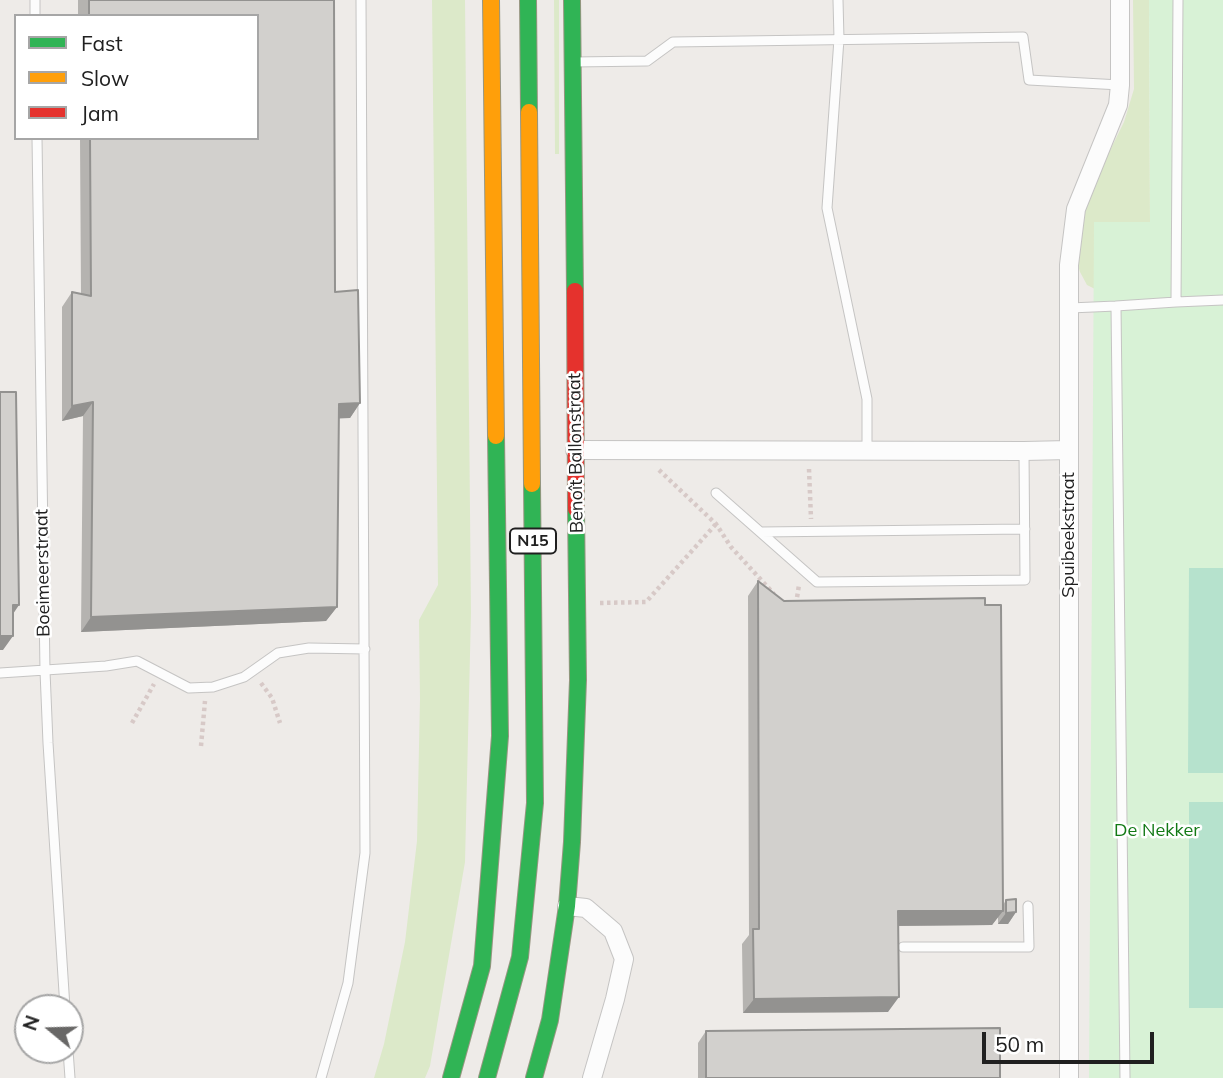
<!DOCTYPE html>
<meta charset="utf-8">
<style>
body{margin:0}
#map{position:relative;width:1223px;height:1078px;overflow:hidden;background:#eeebe8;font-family:Mulish,sans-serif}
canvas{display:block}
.legend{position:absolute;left:14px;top:14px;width:245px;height:126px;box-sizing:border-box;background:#fff;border:2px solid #a6a6a6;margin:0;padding:9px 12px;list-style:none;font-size:21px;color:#202020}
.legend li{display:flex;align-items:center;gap:14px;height:35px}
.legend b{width:35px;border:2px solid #a6a6a6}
.north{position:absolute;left:14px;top:994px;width:70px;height:70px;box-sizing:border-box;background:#fff;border:2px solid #a6a6a6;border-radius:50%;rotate:289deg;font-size:19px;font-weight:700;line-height:28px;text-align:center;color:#202020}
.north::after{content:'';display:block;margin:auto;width:24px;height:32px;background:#686766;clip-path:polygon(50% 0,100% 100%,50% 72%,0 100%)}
.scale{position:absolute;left:982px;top:1032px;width:172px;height:32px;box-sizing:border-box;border:4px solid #202020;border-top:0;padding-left:9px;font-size:21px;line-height:24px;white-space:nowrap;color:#202020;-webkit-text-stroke:5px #fff;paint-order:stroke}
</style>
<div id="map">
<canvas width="1223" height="1078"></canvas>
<ul class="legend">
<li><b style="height:9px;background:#30b455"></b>Fast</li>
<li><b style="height:9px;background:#ff9f0a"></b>Slow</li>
<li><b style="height:9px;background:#e5322d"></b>Jam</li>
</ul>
<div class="north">N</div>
<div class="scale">50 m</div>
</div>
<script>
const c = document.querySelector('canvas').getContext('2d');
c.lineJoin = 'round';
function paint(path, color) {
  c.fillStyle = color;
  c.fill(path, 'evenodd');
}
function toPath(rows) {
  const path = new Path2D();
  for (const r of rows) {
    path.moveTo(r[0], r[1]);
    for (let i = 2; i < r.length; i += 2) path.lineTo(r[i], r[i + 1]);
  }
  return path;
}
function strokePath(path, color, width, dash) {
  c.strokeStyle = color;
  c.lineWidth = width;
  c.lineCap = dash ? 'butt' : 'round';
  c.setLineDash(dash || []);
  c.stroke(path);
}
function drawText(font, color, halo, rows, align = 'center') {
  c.font = font + ' Mulish,sans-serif';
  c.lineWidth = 5;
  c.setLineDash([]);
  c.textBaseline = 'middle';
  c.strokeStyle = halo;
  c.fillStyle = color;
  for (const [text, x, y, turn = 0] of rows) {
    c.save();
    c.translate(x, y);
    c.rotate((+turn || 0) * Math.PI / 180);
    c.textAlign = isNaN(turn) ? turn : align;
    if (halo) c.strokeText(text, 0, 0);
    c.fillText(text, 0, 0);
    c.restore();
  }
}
paint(toPath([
 [432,0,465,0,471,613,465,862,430,1066,425,1078,374,1078,384,1044,405,942,417,841,420,699,419,620,438,585],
 [554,0,559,0,559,154,555,154],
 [1133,0,1149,0,1150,223,1094,222,1095,289,1087,285,1080,272,1075,255,1087,197,1124,122,1134,89]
]), '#dce9c9');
paint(toPath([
 [1149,0,1223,0,1223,1078,1089,1078,1094,222,1150,222]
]), '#d8f2d6');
paint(toPath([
 [1189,568,1223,568,1223,773,1188,773],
 [1189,802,1223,802,1223,1008,1189,1008]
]), '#b6e2cd');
const lane = toPath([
 [35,0,35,16],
 [838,0,839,39,827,208,867,399,867,450],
 [1178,0,1176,302,1223,300],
 [574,62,647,61,673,42,1023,37,1029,80,1120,85],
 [37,138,45,671,48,743,65,1008],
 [1070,308,1116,306],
 [716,493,817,582,1025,580,1024,451],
 [761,532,1025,529],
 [0,673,106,666,137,661,189,688,213,687,244,677,278,653,309,648,365,649],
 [903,947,1029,947,1028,906],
 [68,1050,70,1078],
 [321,1078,348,983,365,853,361,0],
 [1125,1078,1116,306,1176,302]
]);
const street = toPath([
 [575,450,1024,451,1069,450],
 [567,906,586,908,613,931,624,959,615,999,592,1078],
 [1069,1078,1069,265,1076,209,1118,105,1120,85,1120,0]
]);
const fast = toPath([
 [528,0,529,112],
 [572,0,575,291],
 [451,1078,482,966,500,736,496,436],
 [487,1078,520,957,535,803,532,484],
 [534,1078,550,1020,567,906,572,842,578,680,576,509]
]);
const slow = toPath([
 [491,0,496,436],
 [529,112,532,484]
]);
const jam = toPath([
 [575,291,576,509]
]);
strokePath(lane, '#c5c4c3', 11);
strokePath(street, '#c5c4c3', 20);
strokePath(fast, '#969681', 18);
strokePath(slow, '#969681', 18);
strokePath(jam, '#969681', 18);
strokePath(toPath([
 [809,469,811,519],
 [659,470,716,524,731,547,774,594],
 [600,603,646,602,716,524],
 [796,604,799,585],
 [261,683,272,698,280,723],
 [132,723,154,684],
 [201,746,205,701]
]), '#d7c9c7', 4.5, [3.5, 3.5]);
strokePath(lane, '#fcfcfc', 9);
strokePath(street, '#fcfcfc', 18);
strokePath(fast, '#30b455', 16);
strokePath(slow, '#ff9f0a', 16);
strokePath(jam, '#e5322d', 16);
paint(toPath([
 [78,0,334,0,335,292,360,403,350,418,339,418,337,607,326,621,81,632,83,416,62,421,62,307,72,292,81,294,80,138,257,138,257,16,78,16],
 [758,581,1003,905,1006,900,1016,912,1008,924,998,924,998,917,992,925,898,926,888,1012,743,1013,742,944,749,935,748,596],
 [706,1031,1000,1078,698,1078,698,1043]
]), '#b5b3b0');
paint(toPath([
 [93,402,83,416,62,421,72,406],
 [360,403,350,418,328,419,339,404],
 [13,605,19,605,9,620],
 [337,607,326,621,81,632,91,617],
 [0,636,13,636,3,650,0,650],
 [898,911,1003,911,992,925,887,926],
 [1016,912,1008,924,998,924,1006,913],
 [899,997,888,1012,743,1013,754,999]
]), '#939290');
const building = toPath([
 [89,0,334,0,335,292,358,290,360,403,339,404,337,607,91,617,93,402,72,406,72,292,91,296,90,138,257,138,257,16,89,16,89,0],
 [0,392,16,392,19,605,13,605,13,636,0,636,0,392],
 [758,581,784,601,985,598,985,605,1001,605,1003,911,898,911,899,997,754,999,753,929,759,929,758,581],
 [1016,899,1016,912,1006,913,1006,900,1016,899],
 [1000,1028,1000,1078,706,1078,706,1031,1000,1028]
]);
paint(building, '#d2d0cd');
strokePath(building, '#939290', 2);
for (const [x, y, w] of [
 [533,541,46]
]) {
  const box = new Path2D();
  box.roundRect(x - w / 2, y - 12.5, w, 25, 5);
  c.fillStyle = '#fff';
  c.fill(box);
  strokePath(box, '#202020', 2);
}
drawText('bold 16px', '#202020', null, [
 ["N15",533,541]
]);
drawText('18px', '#202020', '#fff', [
 ["Benoît Ballonstraat",576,453,-91],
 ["Spuibeekstraat",1069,535,-90],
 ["Boeimeerstraat",43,573,-91]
]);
drawText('18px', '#127915', '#fff', [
 ["De Nekker",1157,831]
]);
</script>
